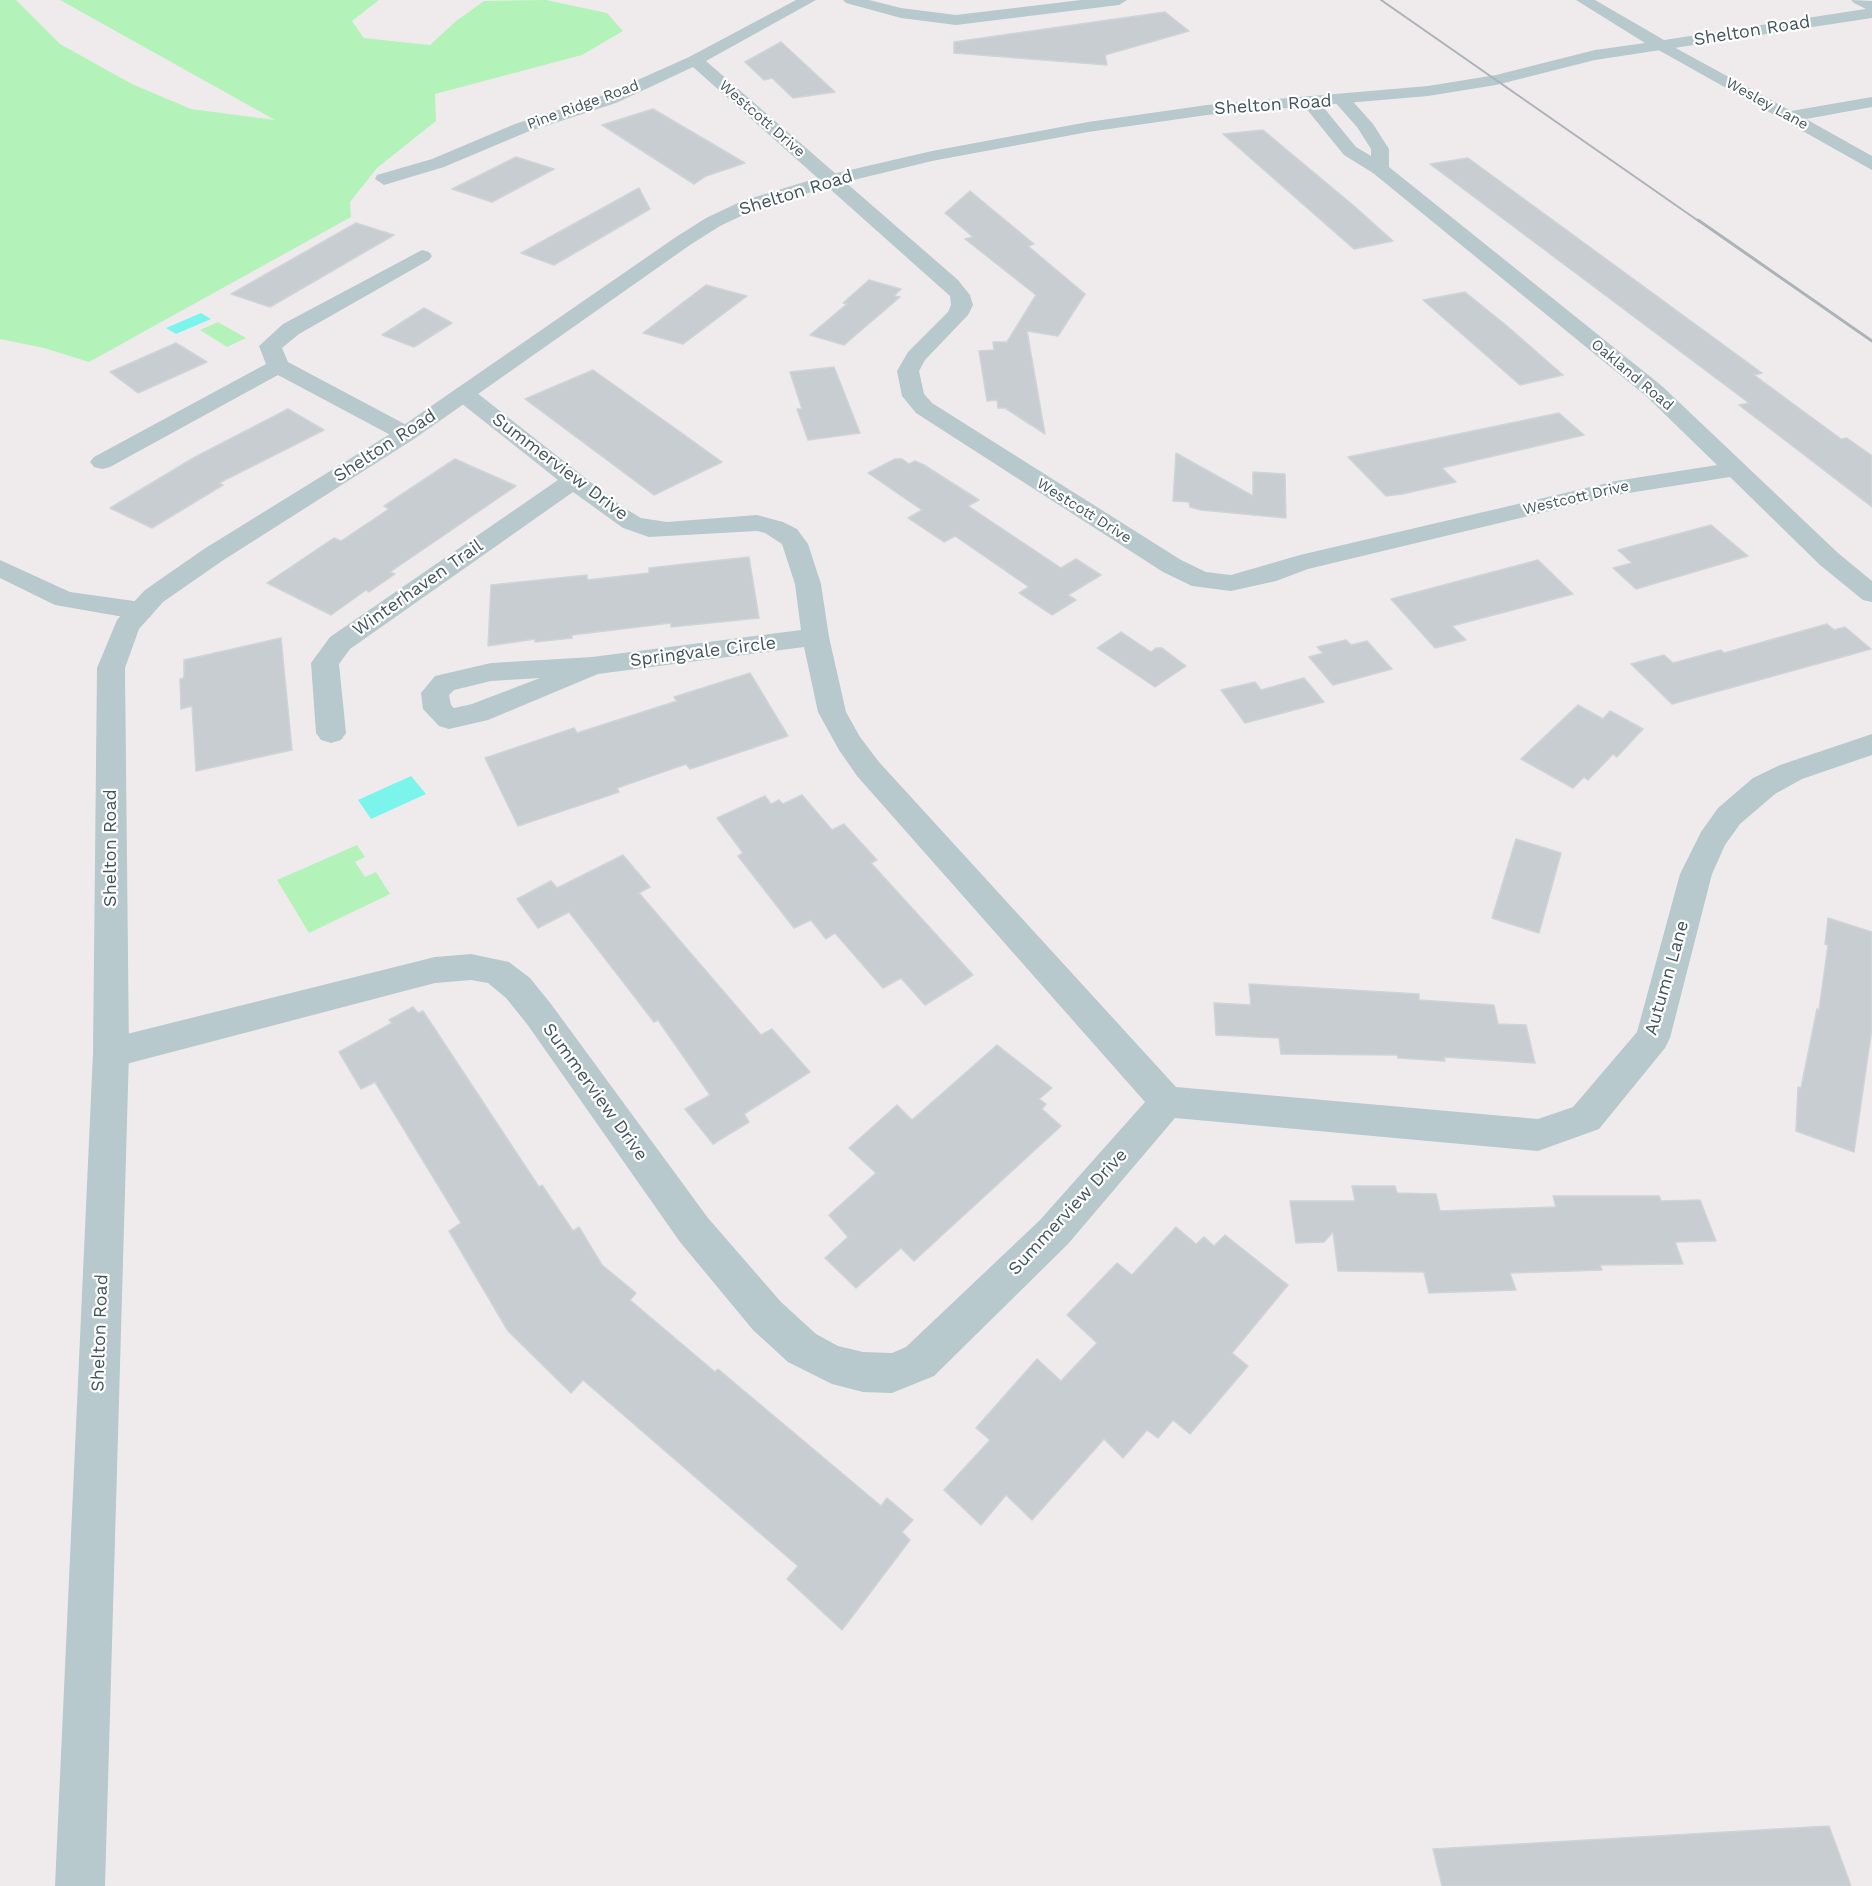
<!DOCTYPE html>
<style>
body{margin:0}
canvas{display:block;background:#efebec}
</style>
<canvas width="1872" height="1886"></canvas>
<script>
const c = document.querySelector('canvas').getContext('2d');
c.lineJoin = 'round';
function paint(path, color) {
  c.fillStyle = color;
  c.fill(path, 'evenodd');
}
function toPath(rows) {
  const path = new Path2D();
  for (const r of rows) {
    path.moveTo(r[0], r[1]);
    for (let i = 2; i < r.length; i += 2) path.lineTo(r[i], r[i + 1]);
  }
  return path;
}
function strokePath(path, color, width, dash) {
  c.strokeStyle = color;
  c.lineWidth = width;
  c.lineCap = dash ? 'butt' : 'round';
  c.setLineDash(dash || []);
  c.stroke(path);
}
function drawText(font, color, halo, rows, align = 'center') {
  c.font = font + ' "Work Sans",sans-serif';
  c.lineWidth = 4.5;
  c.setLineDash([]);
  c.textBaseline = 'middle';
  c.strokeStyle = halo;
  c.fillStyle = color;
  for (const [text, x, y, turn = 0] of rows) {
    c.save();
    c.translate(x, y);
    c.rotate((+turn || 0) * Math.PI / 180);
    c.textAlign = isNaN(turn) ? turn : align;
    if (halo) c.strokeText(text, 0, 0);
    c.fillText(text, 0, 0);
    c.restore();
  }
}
paint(toPath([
 [0,0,16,0,60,44,132,84,191,109,275,120,60,0,379,0,352,21,364,38,430,45,456,21,484,1,546,0,607,13,623,31,582,55,435,94,436,121,377,168,350,202,351,217,89,362,44,348,0,339],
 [218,322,246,338,227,347,200,330],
 [357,845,365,857,355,862,365,877,376,872,390,894,309,933,277,880]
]), '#b3f3ba');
paint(toPath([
 [201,313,211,319,176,334,166,328],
 [411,776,426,794,371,819,358,800]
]), '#7bf4ec');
const building = toPath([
 [1165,12,1189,31,1105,55,1107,65,954,53,954,42,1165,12],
 [781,42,835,92,793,98,772,78,764,80,745,62,781,42],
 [653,109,745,163,706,176,694,184,602,125,653,109],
 [1263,130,1354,206,1393,241,1354,249,1223,134,1263,130],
 [516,157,554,169,492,202,452,189,516,157],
 [1468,158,1762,373,1754,375,1841,439,1847,438,1872,456,1872,507,1739,405,1749,403,1430,164,1468,158],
 [639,188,650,209,554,265,521,253,639,188],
 [970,191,1034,244,1028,246,1085,294,1058,336,1027,331,1045,434,1005,408,998,408,997,400,987,401,979,351,994,350,993,342,1007,342,1036,295,965,239,973,237,945,213,970,191],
 [356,223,394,235,270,307,231,294,356,223],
 [869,280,901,289,894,296,900,297,844,345,810,335,847,304,843,303,869,280],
 [706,285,747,296,683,344,643,333,706,285],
 [1465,292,1507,326,1563,375,1520,385,1423,300,1465,292],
 [424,308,452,323,414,347,382,335,424,308],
 [176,343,207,362,138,393,110,372,176,343],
 [834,367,860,433,808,440,797,409,802,409,790,372,834,367],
 [593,370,676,429,722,462,654,495,525,399,593,370],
 [288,409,324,430,219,483,223,485,152,528,110,508,195,457,288,409],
 [1559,413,1584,435,1442,468,1456,482,1402,494,1386,496,1348,457,1559,413],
 [1176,453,1253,496,1253,472,1285,474,1286,518,1201,510,1190,507,1189,502,1173,501,1176,453],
 [455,459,516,486,390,572,395,574,369,592,366,590,331,615,267,583,334,538,341,541,389,509,384,506,455,459],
 [895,459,902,459,909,464,915,461,924,465,979,500,968,506,1061,568,1076,559,1101,575,1068,595,1076,600,1052,615,1019,593,1029,587,955,536,944,542,908,518,922,510,868,473,895,459],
 [1711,525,1748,556,1636,589,1613,568,1632,563,1618,550,1711,525],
 [749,557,759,618,671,627,671,623,572,635,572,638,535,642,535,639,488,646,491,585,587,575,587,580,649,573,649,568,749,557],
 [1538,560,1573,594,1452,626,1466,640,1435,648,1391,599,1538,560],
 [1827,624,1834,630,1845,627,1871,649,1672,704,1631,664,1664,655,1673,663,1721,650,1724,653,1827,624],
 [1121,632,1151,652,1156,648,1162,648,1186,666,1155,687,1097,648,1121,632],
 [281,638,292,750,196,771,192,706,181,709,180,679,184,678,184,660,281,638],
 [1346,640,1351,645,1367,641,1392,669,1333,685,1309,657,1323,653,1317,647,1346,640],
 [750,673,788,736,690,769,686,764,617,788,619,792,518,826,485,758,574,728,577,733,677,701,674,697,750,673],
 [1304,678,1324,702,1245,723,1221,690,1255,682,1261,690,1304,678],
 [1578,705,1603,719,1610,711,1643,729,1617,757,1613,754,1588,780,1584,777,1573,788,1521,759,1578,705],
 [802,795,832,830,844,824,877,860,871,863,973,975,925,1005,901,978,883,988,835,933,826,939,811,920,794,928,738,856,743,853,717,818,765,796,771,804,779,800,783,804,802,795],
 [1516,839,1561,853,1539,933,1492,918,1516,839],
 [623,855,650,887,639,893,761,1035,772,1029,810,1072,744,1114,749,1122,713,1144,685,1109,710,1095,658,1020,654,1022,569,912,538,928,517,899,551,881,557,888,623,855],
 [1828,918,1872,932,1872,1028,1854,1152,1796,1131,1798,1087,1801,1088,1817,1009,1819,1010,1828,945,1825,944,1828,918],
 [1249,984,1419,994,1419,1000,1494,1005,1498,1024,1526,1025,1535,1063,1444,1057,1445,1061,1398,1058,1397,1055,1281,1054,1279,1038,1216,1035,1214,1003,1251,1005,1249,984],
 [413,1007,418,1013,423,1011,539,1187,542,1185,573,1231,579,1227,602,1265,636,1293,630,1300,715,1372,718,1369,881,1506,887,1498,913,1520,902,1532,910,1540,842,1630,787,1579,798,1566,583,1380,571,1393,508,1331,449,1231,461,1223,375,1082,361,1089,339,1052,392,1023,389,1020,413,1007],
 [997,1045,1052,1088,1039,1099,1046,1104,1042,1109,1061,1126,914,1261,901,1248,856,1288,825,1258,848,1237,829,1215,876,1173,849,1148,897,1105,912,1120,997,1045],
 [1352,1186,1395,1186,1397,1193,1436,1194,1440,1211,1556,1207,1553,1196,1659,1196,1661,1201,1700,1200,1716,1241,1675,1242,1683,1264,1600,1265,1602,1270,1510,1273,1516,1290,1429,1293,1424,1272,1338,1271,1333,1232,1324,1242,1296,1243,1290,1201,1355,1201,1352,1186],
 [1176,1227,1196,1244,1204,1237,1214,1246,1225,1235,1288,1285,1232,1353,1248,1366,1190,1434,1173,1420,1158,1438,1147,1430,1123,1458,1104,1439,1032,1520,1006,1495,981,1525,944,1490,990,1440,976,1428,1037,1359,1061,1381,1097,1343,1067,1315,1117,1263,1132,1275,1176,1227],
 [1829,1826,1851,1886,1442,1886,1433,1849,1829,1826]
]);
paint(building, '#c7cdd1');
strokePath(building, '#ced4d8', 1.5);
paint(toPath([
 [796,0,816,0,706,61,958,280,970,295,973,305,968,315,925,360,919,371,924,394,932,403,1181,560,1206,572,1231,575,1300,555,1616,481,1717,465,1646,396,1373,173,1344,155,1300,101,1303,97,1315,97,1356,147,1371,156,1371,149,1357,127,1333,100,1342,95,1348,96,1373,124,1389,149,1389,167,1662,386,1838,553,1872,581,1872,602,1863,600,1820,565,1730,477,1616,495,1308,569,1276,581,1231,591,1192,586,1163,572,916,413,902,396,897,371,908,352,948,312,951,305,950,296,693,67,616,103,527,132,444,167,384,185,375,179,377,175,432,159,515,124,604,95,689,57,796,0],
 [843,0,869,0,901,8,956,15,1081,0,1127,0,1119,5,956,25,901,18,846,3,843,0],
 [1851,0,1872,1,1872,12,1854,3,1851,0],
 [1661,40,1791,111,1872,97,1872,107,1806,119,1872,156,1872,170,1655,48,1653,45,1661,40],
 [422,250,429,252,432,256,429,260,299,334,282,348,288,362,414,429,418,434,414,439,398,439,278,375,110,467,102,469,94,467,90,462,94,457,266,364,259,346,283,324,422,250],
 [464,387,472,389,621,506,641,518,667,522,757,515,783,522,797,529,808,544,821,584,829,637,846,712,860,737,879,762,1176,1087,1538,1119,1573,1107,1637,1032,1680,874,1701,832,1718,808,1753,778,1780,765,1872,734,1872,755,1802,779,1775,794,1740,824,1725,845,1712,874,1670,1038,1665,1048,1599,1129,1538,1151,1175,1118,1068,1244,934,1376,892,1393,863,1392,832,1384,788,1362,753,1330,680,1242,527,1024,506,998,488,983,471,980,435,983,111,1068,99,1063,93,1053,99,1043,111,1038,435,957,471,954,509,962,530,978,551,1004,708,1218,781,1302,816,1334,838,1346,863,1352,892,1353,906,1347,1040,1220,1145,1102,857,776,839,750,818,712,804,647,598,674,488,720,449,729,439,726,423,709,421,693,435,676,491,663,592,657,801,630,795,584,782,544,765,533,757,531,649,537,623,528,573,492,350,649,339,664,346,733,341,740,331,743,321,740,316,733,311,663,330,637,558,480,456,399,453,394,456,389,464,387],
 [540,678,472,704,454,708,451,705,449,695,454,690,491,681,540,678],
 [0,560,70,592,141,602,150,605,154,611,150,617,141,620,55,605,0,578,0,560]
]), '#b7c9cd');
paint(toPath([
 [1576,0,1595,0,1664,40,1872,8,1872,18,1595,60,1496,85,1428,96,1207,115,1088,132,932,161,837,184,756,209,720,226,690,245,414,439,222,561,163,602,139,629,125,668,129,1053,105,1886,55,1886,93,1053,97,668,117,620,145,590,204,549,398,429,676,237,706,218,742,201,824,176,932,151,1088,122,1207,105,1428,86,1496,75,1595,50,1645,43,1576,0]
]), '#b7c9cd');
strokePath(toPath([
 [1381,0,1700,222]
]), '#acb3b7', 2);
strokePath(toPath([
 [1698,220,1872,341]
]), '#acb3b7', 3);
drawText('15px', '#42555a', '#fff', [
 ["Wesley Lane",1767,104,29],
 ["Pine Ridge Road",583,105,-20],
 ["Westcott Drive",762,119,41],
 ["Oakland Road",1632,375,40],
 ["Westcott Drive",1576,498,-13],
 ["Westcott Drive",1084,511,32]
]);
drawText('18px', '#42555a', '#fff', [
 ["Shelton Road",1752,31,-9],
 ["Shelton Road",1273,105,-4],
 ["Shelton Road",796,193,-17],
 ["Shelton Road",385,446,-33],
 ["Summerview Drive",560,467,37],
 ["Winterhaven Trail",418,588,-35],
 ["Springvale Circle",703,652,-7],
 ["Shelton Road",111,848,-90],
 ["Autumn Lane",1667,978,-74],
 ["Summerview Drive",595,1092,54],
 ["Summerview Drive",1068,1212,-47],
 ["Shelton Road",100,1333,-88]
]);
</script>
